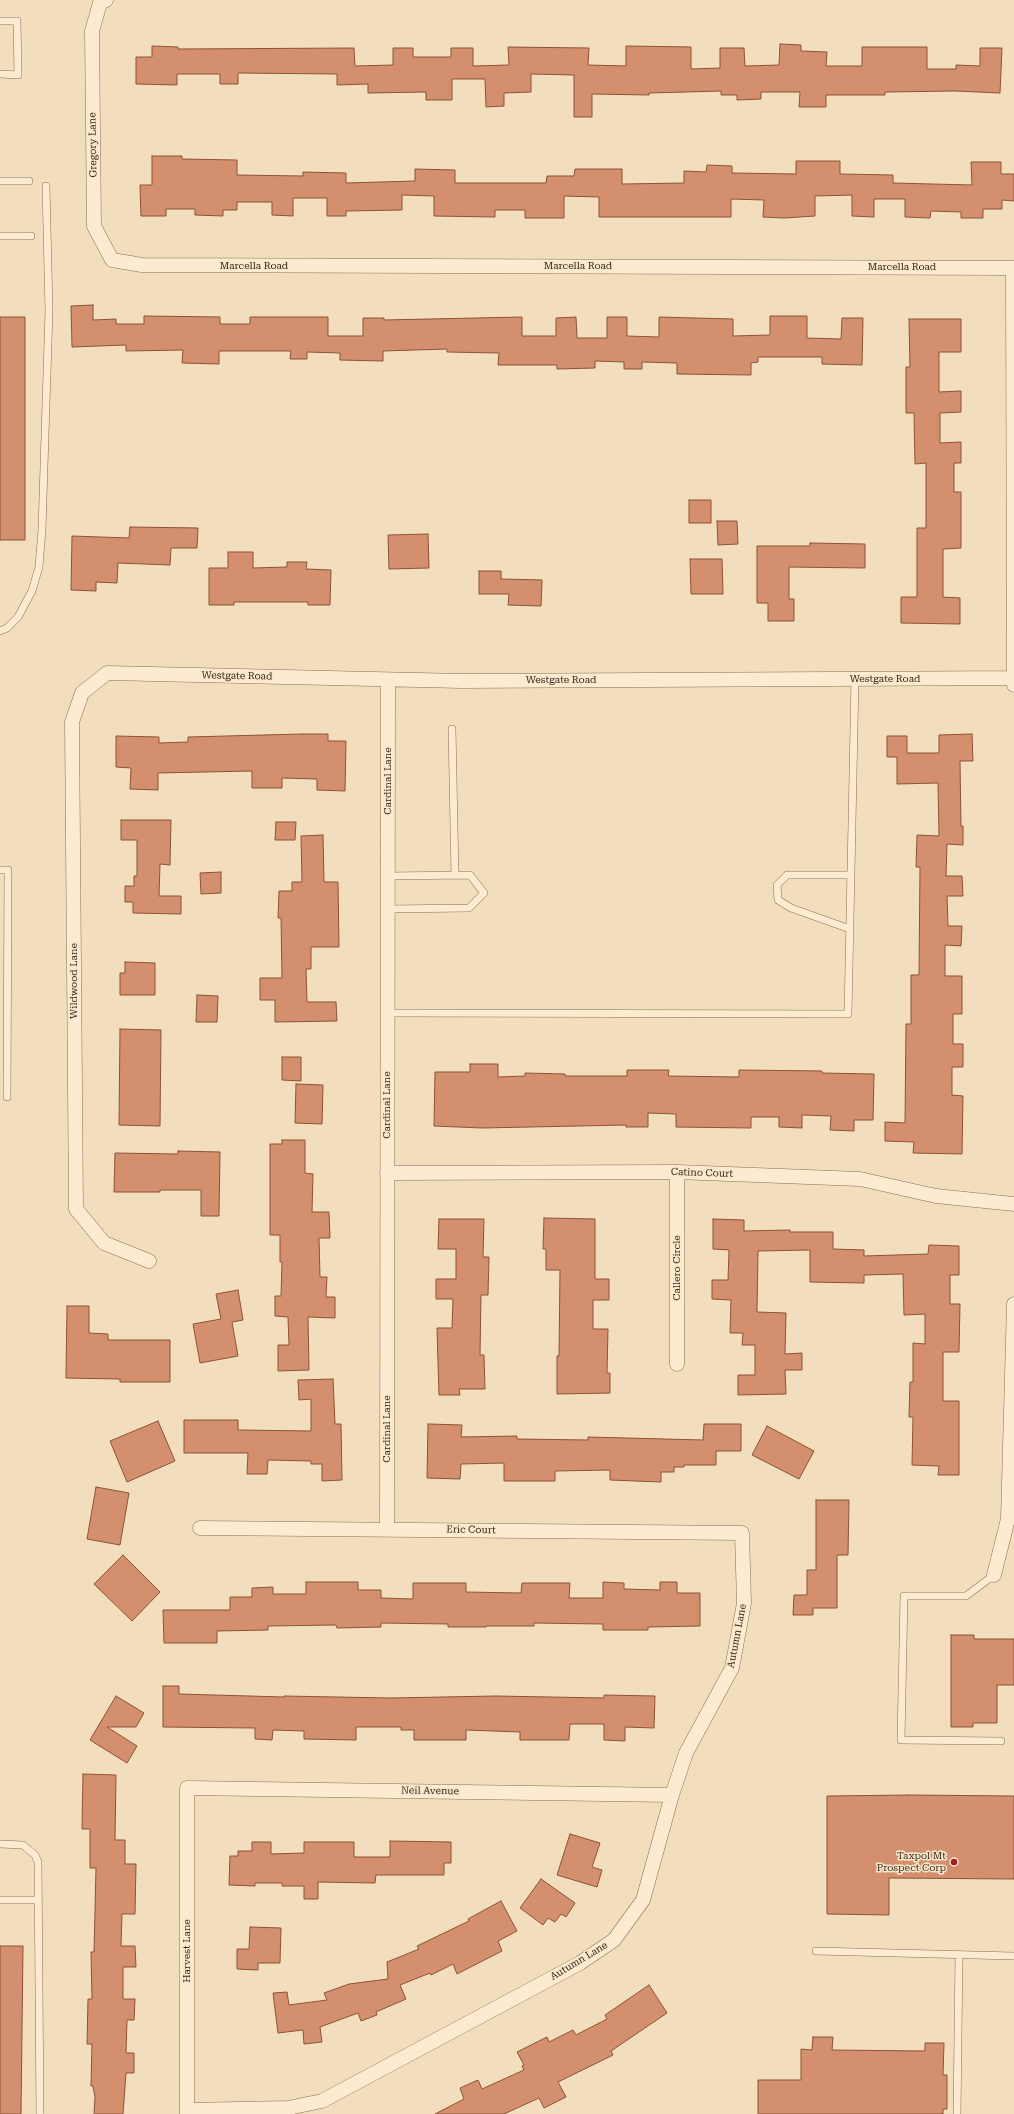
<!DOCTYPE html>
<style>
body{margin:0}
canvas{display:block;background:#f2debc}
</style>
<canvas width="1014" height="2114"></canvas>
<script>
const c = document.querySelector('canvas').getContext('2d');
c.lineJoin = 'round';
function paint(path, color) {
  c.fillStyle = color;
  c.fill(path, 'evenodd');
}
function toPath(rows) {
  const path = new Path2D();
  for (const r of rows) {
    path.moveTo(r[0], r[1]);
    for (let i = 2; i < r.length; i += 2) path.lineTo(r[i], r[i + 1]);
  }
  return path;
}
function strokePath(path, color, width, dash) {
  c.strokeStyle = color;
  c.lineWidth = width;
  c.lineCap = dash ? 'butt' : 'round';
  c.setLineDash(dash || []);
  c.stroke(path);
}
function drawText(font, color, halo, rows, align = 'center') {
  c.font = font + ' "Roboto Serif",serif';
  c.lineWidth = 3;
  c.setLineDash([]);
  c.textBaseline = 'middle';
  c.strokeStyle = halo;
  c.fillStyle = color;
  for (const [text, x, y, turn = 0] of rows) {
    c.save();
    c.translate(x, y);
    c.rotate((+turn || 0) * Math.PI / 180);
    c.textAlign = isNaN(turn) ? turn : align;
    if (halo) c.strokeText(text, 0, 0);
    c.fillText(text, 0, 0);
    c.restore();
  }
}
const building = toPath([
 [780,44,801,45,801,51,827,52,826,66,862,66,862,47,927,47,927,69,956,69,956,65,980,66,980,48,1002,48,1000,93,955,91,885,92,885,95,826,95,826,107,799,107,800,92,761,92,761,99,737,100,737,95,721,95,721,91,649,93,649,95,592,94,592,117,574,117,574,75,531,74,531,92,504,93,504,106,486,107,485,79,452,79,452,100,426,100,426,92,368,93,368,84,337,85,337,74,238,73,238,84,220,84,220,74,177,74,177,85,136,84,136,57,152,57,152,46,178,47,178,49,354,48,355,66,393,65,393,48,413,48,413,57,451,57,451,48,473,48,473,66,509,65,508,47,589,48,588,65,626,66,626,46,691,47,691,69,720,68,720,48,744,48,745,66,779,65,780,44],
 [152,156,182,156,182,159,237,160,237,175,303,176,303,172,346,173,346,183,415,181,415,169,455,170,455,183,546,183,547,176,574,176,575,169,622,169,622,184,684,183,684,171,706,172,707,165,732,166,732,173,796,174,796,161,840,161,840,174,893,175,893,183,972,185,971,162,1001,162,1001,174,1014,174,1014,201,1002,200,1002,209,983,209,983,218,961,218,961,212,931,211,930,218,905,217,905,199,874,199,874,217,852,216,852,195,815,196,815,216,784,218,763,217,764,200,731,199,731,217,599,217,599,197,564,196,564,218,525,218,525,210,495,210,495,217,434,216,434,196,402,195,402,210,346,211,346,216,327,216,327,198,293,198,293,216,272,215,272,202,237,202,237,210,223,210,223,216,195,215,195,209,166,209,166,216,141,216,140,185,152,185,152,156],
 [93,305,93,320,116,319,116,324,144,324,144,316,220,317,220,324,250,324,250,317,328,317,328,336,363,336,363,318,384,318,384,320,522,317,522,336,556,336,556,318,576,317,577,338,607,338,607,317,627,317,627,336,659,337,659,317,733,319,733,336,770,335,770,316,807,316,807,338,841,339,842,318,863,318,862,365,822,364,822,357,758,357,758,362,751,363,751,375,677,374,677,363,642,362,642,369,624,369,624,362,595,361,595,368,557,369,557,365,498,365,499,353,447,352,447,349,383,351,383,361,340,360,340,353,307,352,307,359,290,359,291,351,219,351,219,364,182,363,183,350,126,351,126,345,72,347,71,306,93,305],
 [0,317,25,317,25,540,0,540,0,317],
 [909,319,961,319,961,352,939,352,939,392,961,391,961,412,940,413,940,443,961,442,961,463,954,463,954,492,961,492,961,548,943,549,943,597,960,598,960,624,901,623,901,597,917,597,917,528,926,528,926,463,915,464,914,413,906,413,906,367,910,367,909,319],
 [689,500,711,500,711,523,689,523,689,500],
 [717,521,737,521,738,544,718,545,717,521],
 [130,527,198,528,197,548,171,548,170,565,118,563,117,583,96,582,96,591,71,590,72,536,129,538,130,527],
 [428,534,429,568,389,569,388,535,428,534],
 [810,543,865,544,865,568,789,567,789,599,794,599,794,621,768,621,768,603,757,603,757,546,810,546,810,543],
 [228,552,253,552,253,568,287,567,287,562,307,562,306,569,331,570,330,605,308,605,308,602,234,602,234,605,209,605,209,568,228,568,228,552],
 [690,559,722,559,723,594,691,594,690,559],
 [479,571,501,571,501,579,542,580,541,606,508,605,509,594,479,594,479,571],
 [302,734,328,734,328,741,346,741,345,791,317,790,317,779,282,778,282,788,252,788,252,771,158,773,158,790,130,789,131,768,116,767,116,736,159,737,159,743,188,742,188,737,302,734],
 [972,734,973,761,960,761,961,826,963,826,963,845,947,844,946,876,962,876,963,896,947,896,948,926,962,926,961,946,945,945,945,976,962,976,962,1014,953,1014,953,1044,963,1044,963,1067,952,1067,952,1095,963,1096,962,1154,913,1153,914,1142,885,1141,885,1122,905,1123,906,1024,911,1024,911,975,919,975,920,867,916,867,917,835,939,836,938,783,897,784,897,757,887,757,887,736,907,736,907,753,939,753,939,735,972,734],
 [121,820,171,820,170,865,160,864,159,896,181,896,181,914,133,913,133,902,125,902,125,886,134,886,134,876,137,876,137,840,121,840,121,820],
 [276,822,296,822,295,840,275,840,276,822],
 [323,835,324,882,338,882,339,947,311,947,311,969,306,969,307,1002,336,1002,337,1021,275,1022,275,1000,260,1000,260,978,282,978,281,918,278,918,279,891,292,891,292,882,302,882,301,836,323,835],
 [221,872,221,893,201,894,200,873,221,872],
 [125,962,155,963,155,995,120,995,120,973,125,973,125,962],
 [197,995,218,996,217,1022,196,1022,197,995],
 [120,1029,161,1030,160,1126,119,1125,120,1029],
 [282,1057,301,1057,301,1081,282,1080,282,1057],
 [470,1064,498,1064,498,1077,525,1076,525,1073,565,1074,565,1076,627,1076,627,1070,669,1070,668,1076,739,1077,739,1070,822,1071,822,1073,874,1074,873,1120,854,1120,854,1131,830,1130,831,1116,802,1115,802,1128,779,1127,779,1117,751,1117,751,1128,676,1127,676,1114,648,1113,648,1127,626,1127,626,1125,482,1128,434,1126,435,1072,470,1072,470,1064],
 [296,1084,323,1085,322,1124,295,1123,296,1084],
 [282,1140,305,1140,305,1173,313,1174,312,1212,329,1212,330,1238,319,1238,320,1277,327,1277,326,1297,335,1297,335,1318,308,1317,309,1370,278,1371,278,1345,289,1345,288,1317,275,1316,275,1296,281,1296,282,1262,280,1262,280,1235,270,1235,270,1144,282,1144,282,1140],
 [178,1151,220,1152,219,1216,201,1216,201,1190,160,1190,160,1192,114,1192,115,1153,178,1154,178,1151],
 [544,1218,595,1219,595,1279,609,1279,609,1300,593,1300,593,1329,608,1329,607,1373,610,1373,610,1393,557,1394,557,1356,559,1356,560,1270,546,1270,546,1249,543,1249,544,1218],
 [439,1219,484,1219,483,1257,489,1257,488,1295,481,1295,480,1355,484,1355,485,1389,459,1389,460,1395,439,1395,437,1328,452,1328,453,1299,436,1299,436,1279,456,1279,456,1249,438,1249,439,1219],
 [713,1219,744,1220,744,1231,790,1230,790,1232,833,1232,833,1249,864,1250,864,1256,928,1254,929,1245,959,1246,959,1275,950,1275,950,1304,960,1304,959,1352,943,1352,943,1401,959,1401,959,1475,938,1475,939,1466,912,1465,913,1417,909,1417,910,1382,913,1382,913,1343,925,1344,925,1314,904,1315,903,1274,864,1275,864,1283,810,1282,810,1250,758,1251,757,1312,786,1313,785,1354,802,1353,802,1370,785,1370,786,1394,738,1395,738,1375,755,1375,755,1345,742,1345,743,1333,730,1333,731,1300,712,1299,712,1280,728,1280,729,1250,713,1249,713,1219],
 [238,1290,243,1320,232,1322,238,1356,200,1363,193,1324,221,1319,216,1294,238,1290],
 [67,1306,89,1306,89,1333,108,1334,108,1340,170,1340,170,1382,120,1382,120,1379,66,1378,67,1306],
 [333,1379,335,1424,341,1424,342,1480,322,1481,322,1464,311,1464,311,1461,268,1460,267,1474,247,1474,248,1453,184,1453,184,1420,238,1420,238,1430,311,1431,311,1399,299,1400,298,1380,333,1379],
 [158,1421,175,1461,127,1482,110,1441,158,1421],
 [428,1424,462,1425,461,1437,517,1436,517,1439,588,1440,588,1437,703,1440,704,1424,741,1424,741,1451,716,1451,716,1465,684,1465,684,1467,674,1467,674,1472,661,1472,661,1482,610,1480,610,1470,555,1471,555,1481,504,1481,504,1463,461,1464,460,1479,427,1478,428,1424],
 [767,1426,814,1451,799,1479,752,1455,767,1426],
 [96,1487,129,1493,120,1545,87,1539,96,1487],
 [816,1500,849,1500,848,1555,837,1555,837,1608,813,1608,813,1615,793,1615,794,1595,807,1595,807,1570,816,1570,816,1500],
 [123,1555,160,1592,132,1621,94,1584,123,1555],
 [306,1582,358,1582,358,1590,381,1590,381,1598,413,1599,413,1583,466,1583,466,1592,521,1593,522,1583,570,1583,569,1598,603,1598,603,1582,624,1583,624,1589,660,1590,660,1582,677,1582,677,1593,700,1593,700,1626,648,1627,648,1630,603,1630,603,1624,534,1623,534,1626,486,1626,486,1627,448,1627,448,1624,381,1623,381,1627,337,1628,336,1625,268,1626,268,1630,217,1631,217,1643,164,1643,163,1610,230,1610,230,1597,252,1597,252,1588,273,1587,273,1594,306,1594,306,1582],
 [951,1635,974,1635,974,1639,1014,1639,1014,1685,997,1685,997,1723,973,1723,973,1727,951,1727,951,1635],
 [163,1686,179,1686,179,1694,284,1697,284,1696,390,1698,496,1696,604,1698,604,1695,655,1696,654,1728,625,1727,625,1741,604,1740,604,1724,570,1724,569,1740,520,1740,520,1732,466,1730,466,1740,414,1740,414,1730,401,1730,401,1727,356,1727,356,1740,304,1739,304,1731,273,1730,272,1740,255,1739,255,1728,163,1727,163,1686],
 [116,1696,144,1713,136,1727,107,1727,137,1746,127,1763,90,1740,116,1696],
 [83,1774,116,1775,115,1840,125,1840,125,1864,136,1864,135,1914,122,1914,121,1946,135,1946,136,1967,123,1967,123,1999,135,1999,134,2020,127,2020,126,2053,134,2053,134,2073,126,2073,123,2114,94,2114,95,2097,93,2086,91,2086,92,2044,87,2044,88,1999,92,1999,91,1952,94,1952,96,1868,90,1868,90,1829,82,1829,83,1774],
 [909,1795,1014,1796,1014,1879,889,1878,889,1915,827,1914,827,1796,909,1795],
 [570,1834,600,1843,592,1867,602,1870,597,1887,557,1875,570,1834],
 [390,1841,451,1842,451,1863,444,1863,444,1875,376,1875,375,1883,318,1882,318,1899,304,1899,304,1886,282,1886,282,1883,255,1883,255,1886,229,1885,230,1856,238,1856,238,1851,252,1851,252,1842,271,1842,271,1854,304,1853,304,1842,354,1842,354,1857,390,1857,390,1841],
 [541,1879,575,1903,566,1917,561,1914,555,1922,548,1918,543,1925,520,1908,541,1879],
 [501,1901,517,1931,498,1941,502,1951,457,1974,453,1964,431,1975,430,1973,400,1985,406,1999,376,2012,377,2015,361,2021,358,2013,320,2027,322,2042,304,2044,303,2030,278,2033,273,1993,287,1992,289,2005,327,2000,324,1993,349,1984,388,1979,387,1962,419,1949,417,1946,469,1921,468,1919,501,1901],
 [250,1927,281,1928,280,1963,258,1963,258,1970,237,1969,237,1949,249,1949,250,1927],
 [0,1946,23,1946,21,2114,0,2114,0,1946],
 [649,1985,667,2013,611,2051,613,2055,558,2082,566,2097,544,2108,539,2098,504,2114,435,2114,464,2099,460,2088,478,2080,482,2089,524,2070,522,2066,524,2065,517,2052,547,2037,549,2042,573,2030,576,2035,607,2019,605,2015,649,1985],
 [813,2037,833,2037,832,2050,925,2051,925,2043,944,2043,943,2075,947,2075,947,2109,943,2109,943,2114,758,2114,758,2080,801,2080,801,2049,812,2050,813,2037]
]);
paint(building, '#d4906e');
strokePath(building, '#8c5237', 1);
const lane = toPath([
 [0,21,17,21,18,75,0,74],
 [0,181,29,181],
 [0,236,31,236],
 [0,631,7,628,18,617,32,591,39,567,42,529,49,311,46,186],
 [452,729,455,875],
 [0,870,8,870,7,1097],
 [388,876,470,875,484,893,469,908,388,909],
 [850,929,791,908,778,900,777,885,787,875,851,875],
 [387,1013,848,1014,855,679],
 [994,1575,966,1596,904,1596,901,1740,1001,1741],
 [0,1844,23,1845,35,1855,38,1862,40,2114],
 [0,1900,38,1900],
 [816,1951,1014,1956],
 [957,2114,959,1956]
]);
const street = toPath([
 [106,0,100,3,92,31,94,226,112,260,142,265,1014,268],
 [1013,268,1014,685],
 [387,1173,677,1172,860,1179,936,1196,1014,1204],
 [149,1261,104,1243,76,1209,72,722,82,693,107,673,462,681,1014,678],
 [677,1364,677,1172],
 [387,1529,388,680],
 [994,1575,1008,1519,1014,1304],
 [187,2110,288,2108,322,2101,580,1963,614,1940,643,1900,672,1795,686,1753,732,1668,744,1603,742,1533,200,1528],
 [187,2114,187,1788,672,1795]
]);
strokePath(lane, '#8b6d54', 8);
strokePath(street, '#8b6d54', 15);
strokePath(lane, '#fcebd0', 7);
strokePath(street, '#fcebd0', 14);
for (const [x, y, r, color] of [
 [954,1862,4,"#a01e29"]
]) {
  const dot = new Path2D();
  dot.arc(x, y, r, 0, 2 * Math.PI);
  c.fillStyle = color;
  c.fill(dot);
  strokePath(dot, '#f9e8cc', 1.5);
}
drawText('10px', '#39271a', '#f9e8cc', [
 ["Gregory Lane",93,145,-91],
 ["Marcella Road",254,266],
 ["Marcella Road",578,266],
 ["Marcella Road",902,267],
 ["Westgate Road",237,676,1],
 ["Westgate Road",885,679],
 ["Westgate Road",561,680],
 ["Cardinal Lane",388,781,-90],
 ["Wildwood Lane",74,981,-90],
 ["Cardinal Lane",387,1105,-90],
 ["Catino Court",702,1173,2],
 ["Callero Circle",677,1268,-90],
 ["Cardinal Lane",387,1429,-90],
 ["Eric Court",471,1530,1],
 ["Autumn Lane",737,1636,-79],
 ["Neil Avenue",430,1791,1],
 ["Harvest Lane",187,1951,-90],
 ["Autumn Lane",579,1961,-31]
]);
drawText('10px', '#39271a', '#f9e8cc', [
 ["Taxpol Mt",946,1856],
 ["Prospect Corp",946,1868]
], 'right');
</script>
